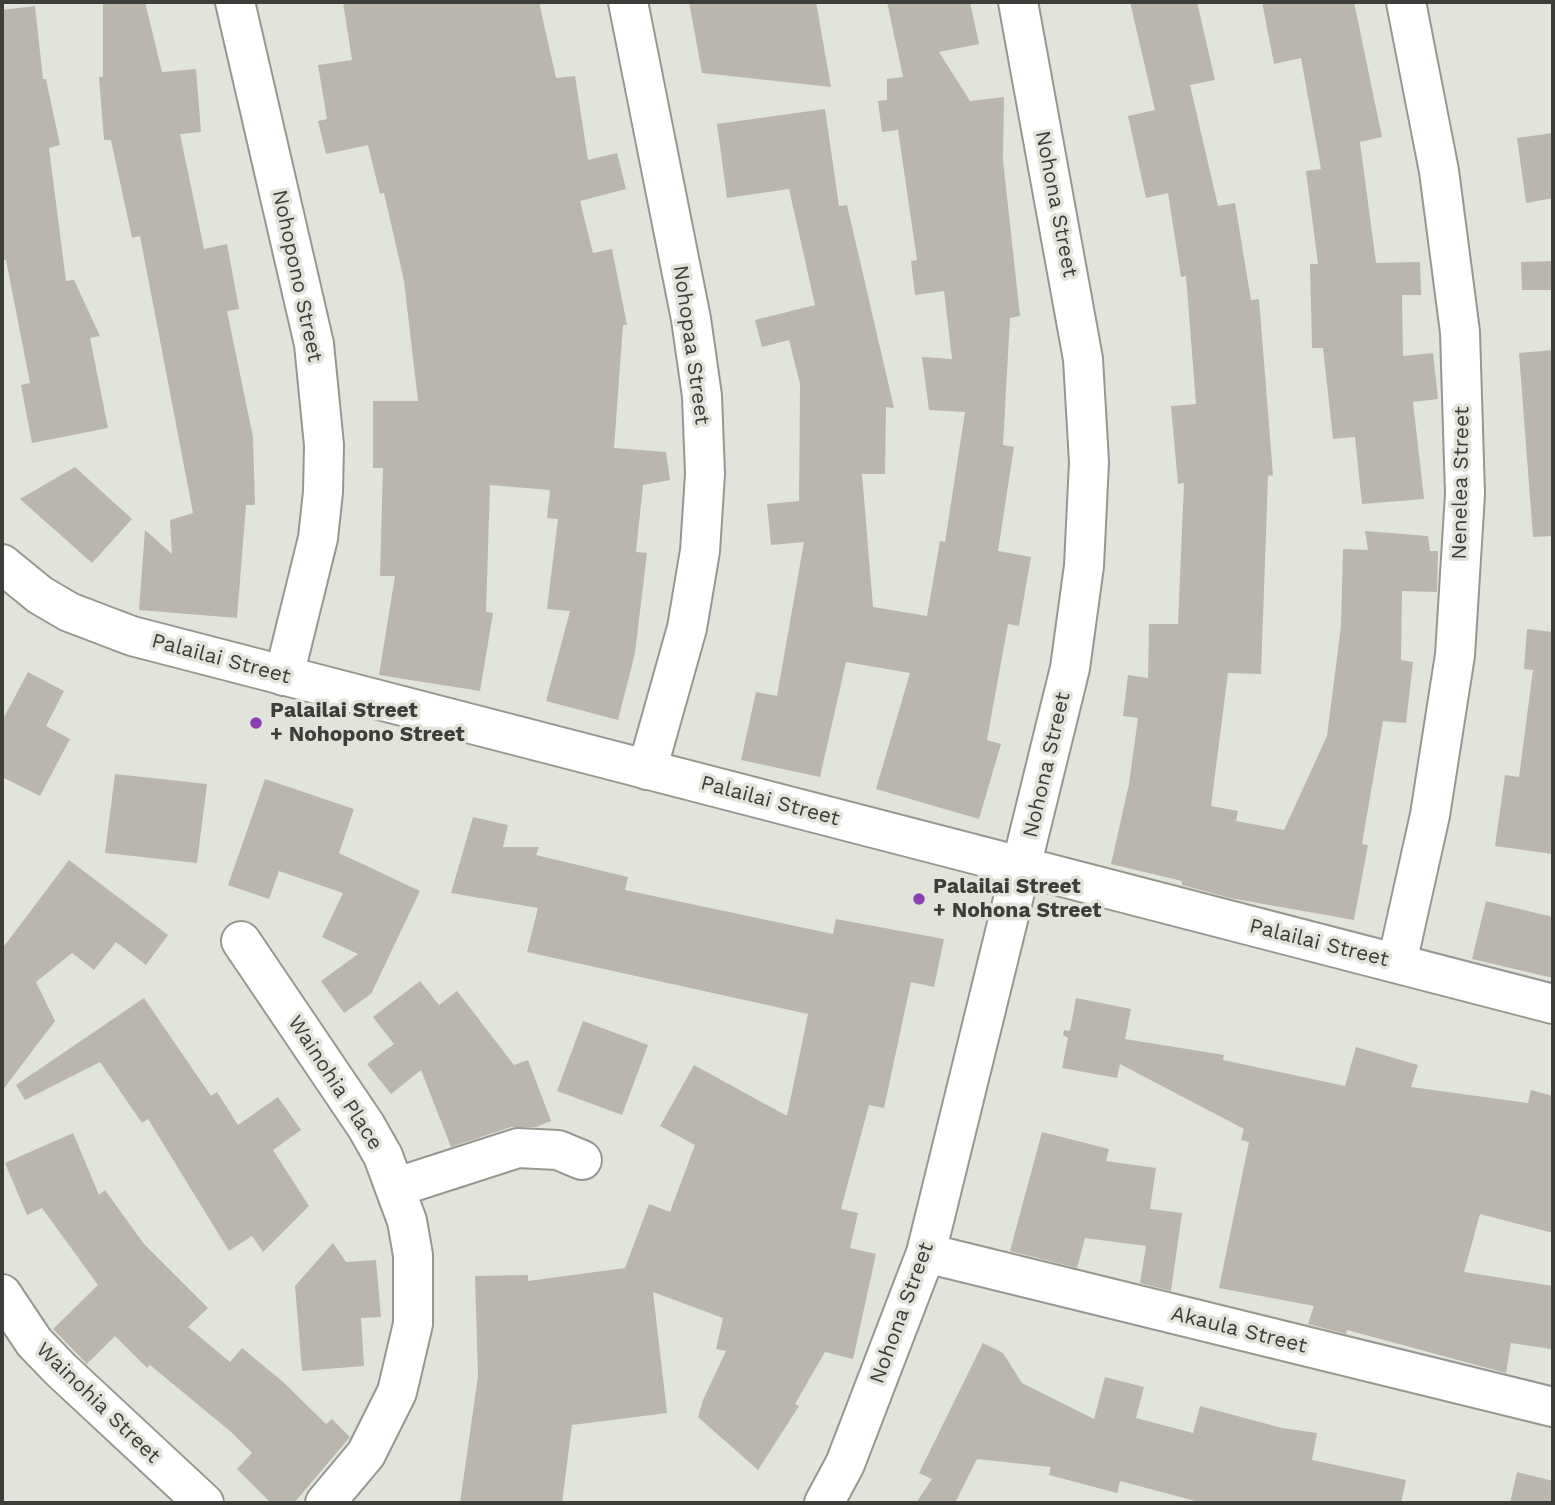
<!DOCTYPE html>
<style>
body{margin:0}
#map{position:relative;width:1555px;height:1505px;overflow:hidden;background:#e1e4da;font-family:"Work Sans",sans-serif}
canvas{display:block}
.frame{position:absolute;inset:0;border:4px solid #3d3d3a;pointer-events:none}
</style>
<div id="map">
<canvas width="1555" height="1505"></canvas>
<div class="frame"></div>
</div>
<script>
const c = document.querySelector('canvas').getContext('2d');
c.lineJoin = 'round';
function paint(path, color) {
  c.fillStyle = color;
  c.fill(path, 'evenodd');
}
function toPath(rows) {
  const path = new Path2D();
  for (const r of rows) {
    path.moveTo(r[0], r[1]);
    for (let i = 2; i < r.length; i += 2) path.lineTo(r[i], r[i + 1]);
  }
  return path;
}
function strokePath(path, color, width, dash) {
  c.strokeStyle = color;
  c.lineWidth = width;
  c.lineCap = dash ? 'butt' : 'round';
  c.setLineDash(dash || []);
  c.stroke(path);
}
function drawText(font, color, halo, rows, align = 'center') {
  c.font = font + ' "Work Sans",sans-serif';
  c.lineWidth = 7;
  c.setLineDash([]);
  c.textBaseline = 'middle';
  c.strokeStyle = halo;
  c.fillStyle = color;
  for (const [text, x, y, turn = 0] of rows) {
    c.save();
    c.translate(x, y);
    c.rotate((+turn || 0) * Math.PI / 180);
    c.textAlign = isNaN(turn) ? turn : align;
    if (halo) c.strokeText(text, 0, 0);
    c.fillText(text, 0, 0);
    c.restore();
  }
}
paint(toPath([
 [103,2,145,2,162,72,196,69,201,132,180,134,204,249,227,244,239,309,227,311,253,437,255,505,246,505,237,618,139,610,145,530,172,554,170,520,193,513,140,236,132,238,111,140,104,140,99,77,103,77],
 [343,2,539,2,556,78,575,76,588,160,617,153,626,189,580,201,593,253,612,249,627,325,623,325,614,448,666,452,670,480,643,485,636,552,647,553,635,653,618,720,546,701,570,611,547,609,558,519,547,518,550,490,490,485,486,612,493,613,480,691,379,675,395,576,380,576,383,468,373,468,373,401,418,401,404,281,384,193,380,194,368,145,326,154,318,121,327,119,318,65,352,60],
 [689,2,816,2,831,87,702,73],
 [887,2,970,2,979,44,939,52,970,101,1004,97,1003,160,1020,316,1010,318,1003,445,1014,447,998,551,1031,557,1019,626,1008,624,987,740,1001,744,979,819,876,789,910,673,846,662,820,777,741,760,756,692,777,696,804,542,771,545,767,504,799,501,800,384,789,340,762,347,755,320,815,305,789,189,727,198,717,124,825,109,839,206,847,205,894,408,886,407,885,474,862,474,873,607,927,616,940,541,945,542,965,412,929,410,922,357,952,359,944,291,915,295,911,261,917,260,898,130,882,132,878,101,887,100,887,79,903,77],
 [1130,2,1197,2,1215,80,1190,85,1218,206,1235,203,1251,300,1259,299,1273,475,1268,476,1261,674,1228,673,1211,806,1238,811,1236,821,1284,830,1327,736,1341,626,1343,549,1368,550,1365,531,1428,536,1430,551,1438,551,1437,592,1402,591,1401,660,1413,662,1406,723,1383,721,1362,844,1368,845,1354,920,1230,898,1182,885,1182,881,1111,864,1129,784,1138,718,1123,716,1128,675,1148,678,1149,624,1178,624,1184,483,1178,484,1171,406,1196,404,1186,276,1181,277,1168,193,1146,198,1128,116,1155,110],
 [1262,2,1354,2,1382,137,1360,142,1376,263,1420,262,1421,295,1402,295,1403,356,1433,353,1438,399,1413,402,1424,499,1362,504,1355,437,1333,439,1323,348,1312,348,1310,264,1318,264,1306,171,1321,169,1301,58,1274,64],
 [35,6,43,79,46,79,60,145,49,148,66,281,74,280,100,336,90,338,108,428,32,443,21,385,30,383,6,260,2,260,2,10],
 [1553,133,1553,198,1526,203,1517,138],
 [1553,261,1553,290,1522,290,1521,262],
 [1553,350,1553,536,1533,537,1519,353],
 [75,467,132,519,92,563,20,499],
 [1527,629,1553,632,1553,854,1495,846,1505,775,1519,777,1533,670,1524,669],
 [28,672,64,691,46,726,70,739,40,796,2,777,2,721],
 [115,774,207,784,197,863,105,853],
 [265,779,354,809,339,853,420,891,371,994,344,1013,321,981,358,954,322,937,343,893,279,871,269,899,228,885],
 [473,817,508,825,503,847,539,847,536,855,628,877,625,890,833,934,836,919,944,939,934,987,911,982,884,1108,869,1105,841,1209,858,1213,850,1248,876,1254,853,1359,825,1352,795,1404,799,1406,758,1470,698,1417,703,1400,726,1351,716,1349,723,1318,653,1292,667,1413,572,1425,562,1503,460,1503,478,1376,475,1276,528,1275,528,1281,625,1268,649,1204,670,1212,695,1145,660,1126,694,1065,787,1116,808,1014,527,952,538,908,451,893],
 [69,860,168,935,146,965,116,942,94,970,72,953,36,982,55,1021,2,1091,2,949],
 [1486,901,1553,917,1553,978,1472,959],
 [420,981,439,1005,457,991,514,1065,528,1060,551,1121,536,1127,511,1127,451,1147,421,1070,391,1094,367,1064,394,1044,373,1017],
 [144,998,211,1096,217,1092,238,1125,278,1097,301,1130,273,1150,309,1206,263,1252,252,1236,229,1251,148,1119,142,1123,100,1062,25,1100,16,1085],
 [1076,998,1131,1009,1125,1039,1224,1055,1223,1060,1345,1086,1356,1047,1418,1065,1411,1087,1528,1103,1531,1090,1553,1096,1553,1233,1480,1214,1464,1272,1553,1286,1551,1349,1511,1343,1506,1373,1347,1330,1346,1334,1308,1324,1314,1306,1219,1288,1249,1142,1241,1140,1244,1129,1120,1064,1117,1078,1062,1068,1068,1038,1063,1035,1064,1030,1070,1031],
 [583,1021,648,1045,622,1115,557,1091],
 [1042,1132,1109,1149,1106,1161,1156,1168,1150,1209,1182,1213,1171,1291,1140,1283,1146,1246,1085,1238,1077,1268,1010,1251],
 [73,1133,99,1195,105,1190,144,1244,208,1308,188,1327,230,1362,242,1348,282,1381,326,1424,332,1419,350,1437,294,1503,271,1503,237,1469,252,1453,231,1432,150,1365,147,1368,115,1336,87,1364,53,1329,98,1285,42,1208,27,1215,5,1163],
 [333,1243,346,1262,376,1260,381,1317,361,1318,364,1366,302,1371,295,1286],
 [983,1343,1003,1353,1022,1383,1094,1419,1105,1377,1144,1387,1136,1418,1193,1433,1200,1406,1282,1428,1317,1433,1312,1460,1406,1480,1401,1503,1203,1503,1120,1481,1117,1493,1049,1475,1051,1467,977,1459,955,1503,916,1503,932,1479,919,1473],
 [1517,1472,1553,1481,1553,1503,1510,1503]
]), '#bab6ad');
const street = toPath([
 [235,2,314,344,324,445,323,492,318,538,284,676],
 [628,2,691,319,702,396,705,474,700,551,687,628,647,770],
 [241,941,366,1126,383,1156,407,1221,413,1255,413,1324,397,1392,366,1454,325,1503],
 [1397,963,1430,815,1455,655,1465,494,1460,332,1439,171,1406,2],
 [397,1187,518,1148,558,1150,582,1160],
 [926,1253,1553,1407],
 [2,1294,34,1342,60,1369,204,1503],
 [824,1503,845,1464,926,1253,1070,668,1084,566,1089,462,1083,359,1018,2]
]);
const secondary = toPath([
 [2,564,40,595,69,612,132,636,1553,1004]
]);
strokePath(street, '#96988f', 42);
strokePath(secondary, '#96988f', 42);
strokePath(street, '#fff', 38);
strokePath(secondary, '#fff', 38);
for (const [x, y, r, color] of [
 [256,723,7,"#8c40b1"],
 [919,899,7,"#8c40b1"]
]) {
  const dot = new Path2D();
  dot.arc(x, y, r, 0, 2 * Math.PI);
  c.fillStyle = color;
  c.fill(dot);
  strokePath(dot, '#e1e4da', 2.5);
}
drawText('21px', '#3d3d3a', '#e1e4da', [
 ["Nohona Street",1056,204,79],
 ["Nohopono Street",297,276,78],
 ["Nohopaa Street",691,345,82],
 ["Nenelea Street",1461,483,-89],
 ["Palailai Street",221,659,15],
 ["Nohona Street",1047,765,-77],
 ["Palailai Street",770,801,15],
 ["Palailai Street",1319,943,14],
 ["Wainohia Place",335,1083,57],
 ["Nohona Street",902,1313,-70],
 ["Akaula Street",1239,1330,14],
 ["Wainohia Street",98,1403,44]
]);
drawText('bold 21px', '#3d3d3a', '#e1e4da', [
 ["Palailai Street",270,711],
 ["+ Nohopono Street",270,735],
 ["Palailai Street",933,887],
 ["+ Nohona Street",933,911]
], 'left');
</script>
